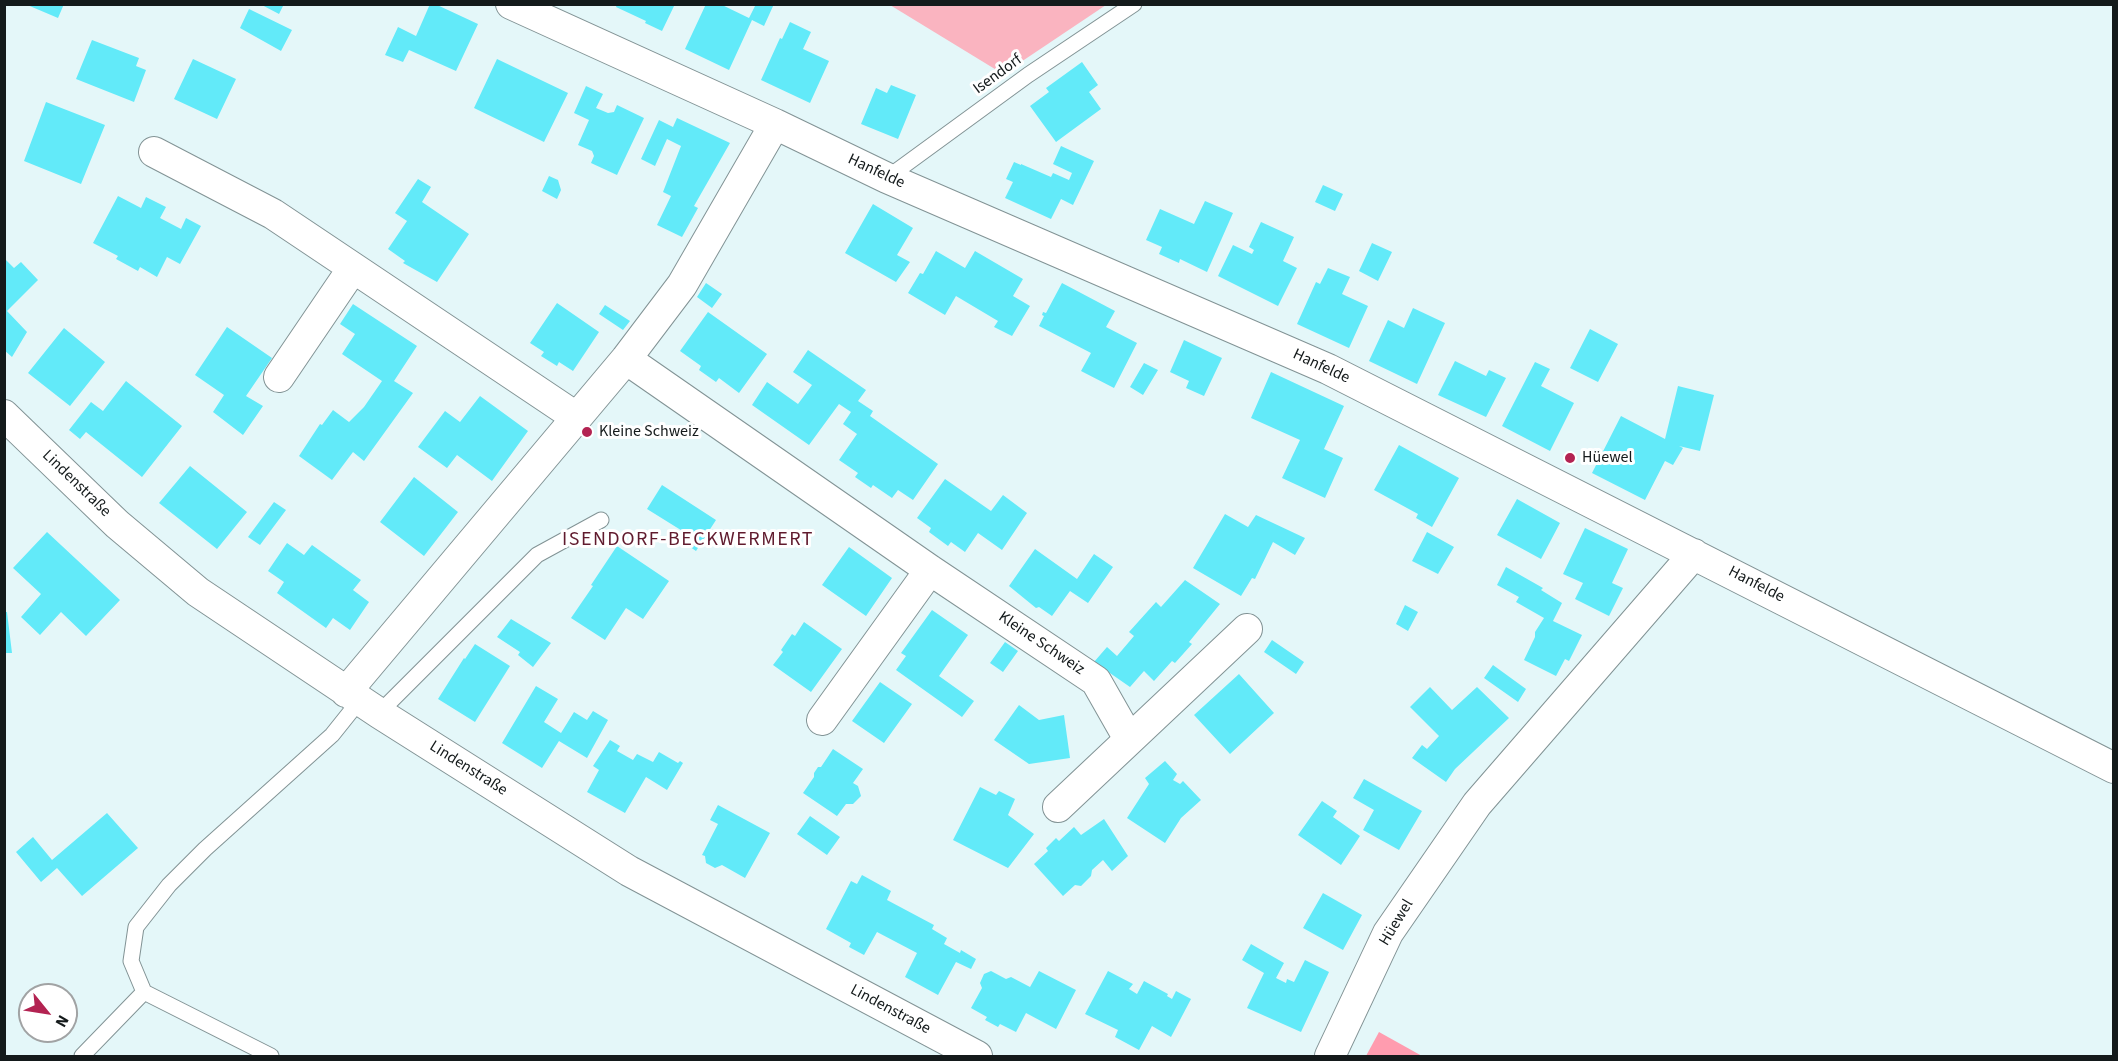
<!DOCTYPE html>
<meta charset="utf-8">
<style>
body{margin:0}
#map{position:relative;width:2118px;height:1061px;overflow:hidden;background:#e4f7f9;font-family:"Source Sans 3",sans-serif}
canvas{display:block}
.frame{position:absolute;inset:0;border:6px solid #141a1b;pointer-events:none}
.north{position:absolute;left:18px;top:983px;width:60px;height:60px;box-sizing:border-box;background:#fff;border:2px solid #a1a3a4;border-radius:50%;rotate:120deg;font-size:16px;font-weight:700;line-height:24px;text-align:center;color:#141a1b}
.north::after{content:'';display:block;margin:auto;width:21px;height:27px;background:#b32352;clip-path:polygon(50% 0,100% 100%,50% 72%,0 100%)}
</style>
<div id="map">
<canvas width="2118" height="1061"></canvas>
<div class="frame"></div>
<div class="north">N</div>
</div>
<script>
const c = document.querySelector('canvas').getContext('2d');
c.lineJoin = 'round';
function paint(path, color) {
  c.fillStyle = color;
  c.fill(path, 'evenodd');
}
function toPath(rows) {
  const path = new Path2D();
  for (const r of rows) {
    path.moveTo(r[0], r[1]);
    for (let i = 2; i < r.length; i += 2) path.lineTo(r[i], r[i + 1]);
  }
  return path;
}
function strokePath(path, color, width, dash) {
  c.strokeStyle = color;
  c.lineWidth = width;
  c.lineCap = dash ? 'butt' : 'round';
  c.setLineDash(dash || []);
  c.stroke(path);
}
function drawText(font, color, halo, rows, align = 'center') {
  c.font = font + ' "Source Sans 3",sans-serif';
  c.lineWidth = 6;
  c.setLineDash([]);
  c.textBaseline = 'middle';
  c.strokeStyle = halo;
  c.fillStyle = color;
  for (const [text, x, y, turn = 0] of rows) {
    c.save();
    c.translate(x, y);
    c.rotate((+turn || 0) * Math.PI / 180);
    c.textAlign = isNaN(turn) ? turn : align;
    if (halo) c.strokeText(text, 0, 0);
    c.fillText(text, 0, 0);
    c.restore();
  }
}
paint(toPath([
 [890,5,1106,5,1003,74]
]), '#fab4c0');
paint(toPath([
 [1379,1032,1422,1056,1366,1056]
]), '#ff9caf');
paint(toPath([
 [25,4,64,4,58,18],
 [260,4,284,4,279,14],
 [430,4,435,4,478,24,456,71,409,50,403,62,385,55,398,27,416,36],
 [617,4,675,4,662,31,645,23,646,21,616,7],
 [706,4,720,4,749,18,756,4,774,4,764,26,752,20,729,70,685,49],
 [249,9,292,30,281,51,240,28],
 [790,22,811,32,803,49,829,61,810,103,761,80,780,38,782,39],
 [92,40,139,58,136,66,146,70,134,102,76,79],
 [193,59,236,79,217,119,174,99],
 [497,59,568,93,544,142,474,108],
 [1082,62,1098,85,1089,92,1101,109,1056,142,1030,106,1049,92,1046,88],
 [891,85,916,95,898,139,861,124,876,88,887,93],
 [586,86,603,94,596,108,608,113,614,112,617,105,644,118,617,175,591,163,594,156,592,151,578,145,589,120,574,113],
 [46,102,105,125,81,184,24,161],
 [677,118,730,143,694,206,698,208,682,237,657,225,671,196,663,192,681,146,667,139,655,166,641,159,659,120,673,127],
 [1061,146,1094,161,1073,205,1061,199,1051,219,1005,198,1013,182,1006,179,1014,162,1021,165,1021,164,1051,177,1053,173,1069,180,1072,173,1053,164],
 [549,176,558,180,561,190,557,199,542,191],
 [418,179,431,187,422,202,469,234,437,282,403,263,405,261,388,249,407,221,395,213],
 [1323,185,1343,194,1335,211,1315,202],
 [118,196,141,208,146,197,166,207,160,218,181,229,186,218,201,226,180,264,167,257,157,277,140,267,138,271,116,259,118,256,93,243],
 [1205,201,1233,213,1207,272,1180,259,1179,263,1159,254,1162,247,1146,240,1160,209,1194,224],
 [873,204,913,228,897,255,910,262,896,282,845,253],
 [1261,222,1294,237,1283,261,1297,268,1278,306,1218,276,1233,245,1252,254,1254,250,1249,247],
 [1372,243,1392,252,1378,281,1359,271],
 [936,251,965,268,975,251,1023,279,1013,296,1030,306,1012,336,994,327,998,321,956,296,945,315,908,293,920,273,923,274],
 [4,258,14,268,21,262,38,280,7,311,27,332,12,357,4,350],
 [1328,268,1350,277,1342,294,1368,306,1349,348,1297,324,1316,282,1320,284],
 [706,283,722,294,712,308,697,297],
 [1062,283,1115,311,1106,327,1137,343,1114,388,1081,371,1091,353,1039,326,1044,316,1042,315,1043,312,1046,313],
 [557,303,599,332,573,371,559,362,557,366,541,356,544,352,530,343],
 [353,304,417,346,394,381,413,393,364,461,353,452,332,480,299,456,320,424,322,425,333,410,349,422,364,407,382,381,342,354,355,334,340,324],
 [605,305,630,321,623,330,599,314],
 [1413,308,1445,323,1417,384,1369,361,1388,320,1404,328],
 [708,312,767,354,739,393,719,378,716,382,699,370,701,366,680,351],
 [227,327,272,358,246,396,263,406,243,435,213,412,224,395,195,375],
 [64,328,105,362,70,406,28,373],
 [1590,329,1618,344,1598,382,1570,368],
 [1184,340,1222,358,1204,396,1186,388,1189,381,1170,372],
 [808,350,866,390,858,401,873,411,870,416,938,464,913,500,898,490,892,498,873,485,871,488,855,477,858,473,839,460,857,434,843,424,851,412,839,404,809,445,752,405,767,382,798,404,812,385,793,372],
 [1455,361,1486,376,1489,370,1506,378,1486,417,1438,395],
 [1535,362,1550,369,1541,386,1574,403,1550,451,1502,426],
 [1144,363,1158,370,1143,395,1130,387],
 [1271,372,1344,406,1324,449,1343,458,1325,498,1282,478,1300,440,1251,418],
 [126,381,182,426,142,477,86,432,80,439,69,430,91,402,103,411],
 [1678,386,1714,395,1700,451,1679,446,1683,448,1673,465,1665,461,1645,500,1592,473,1621,416,1665,439],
 [480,396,528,431,492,481,457,455,447,468,418,447,445,411,460,422],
 [1399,445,1459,478,1432,527,1416,518,1418,514,1374,490],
 [190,466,247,512,217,549,159,503],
 [414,477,458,512,424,556,380,522],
 [945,479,991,511,1003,495,1027,513,1002,550,978,533,965,552,951,542,948,546,929,532,931,528,917,518],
 [662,485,716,520,696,551,680,540,684,532,647,509],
 [1517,499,1560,523,1541,559,1497,535],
 [274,502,286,510,260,545,248,537],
 [1225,514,1248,527,1256,515,1305,538,1295,555,1273,542,1255,579,1252,578,1241,596,1193,568],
 [1585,528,1628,549,1612,583,1623,588,1609,616,1575,599,1583,583,1563,574],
 [47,532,120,600,86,636,61,612,40,635,21,617,41,594,13,568],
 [1427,532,1454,547,1438,574,1412,561],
 [287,543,304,555,312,545,361,580,353,590,369,602,350,630,333,618,326,628,277,593,284,582,268,571],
 [617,546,669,581,643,619,626,608,605,640,571,618,593,586,591,585],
 [849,547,892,578,866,616,822,585],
 [1035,549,1077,579,1094,554,1113,567,1088,603,1070,591,1052,616,1039,607,1036,608,1009,586],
 [1506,567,1543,588,1541,590,1562,603,1553,621,1582,635,1569,661,1565,659,1556,676,1524,660,1535,637,1535,632,1544,618,1516,602,1519,597,1497,585],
 [1185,580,1220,604,1189,642,1192,644,1175,663,1172,661,1154,681,1144,671,1130,687,1094,662,1107,647,1117,656,1134,636,1129,632,1156,602,1161,607],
 [1405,605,1418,612,1408,631,1396,624],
 [932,610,968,635,939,676,974,701,962,717,896,670,906,656,901,653],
 [4,612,7,612,12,653,4,653],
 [511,619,551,643,533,667,518,655,520,652,497,637],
 [804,622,842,649,811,692,773,665,783,652,781,650,792,634,795,636],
 [1272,640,1304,662,1296,674,1264,652],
 [1005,642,1018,651,1003,672,990,663],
 [475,644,510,666,475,722,438,699,464,658,465,659],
 [1493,665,1526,689,1518,702,1484,678],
 [1239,674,1274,713,1230,754,1194,715],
 [880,682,912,704,884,743,852,721],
 [536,686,558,699,544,722,561,733,574,712,587,720,593,711,608,720,587,758,559,741,542,768,502,743],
 [1430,687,1452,710,1477,687,1509,718,1455,769,1446,782,1412,758,1422,745,1427,749,1439,736,1410,707],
 [1019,705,1039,720,1064,715,1070,758,1029,764,994,740],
 [610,740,620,746,617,751,633,760,637,754,653,762,659,752,678,763,680,761,683,763,667,790,646,777,625,813,587,792,599,770,593,766],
 [833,749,863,769,853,783,858,786,861,796,853,804,846,804,837,816,803,793,814,777,814,773,818,767,821,767],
 [1165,761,1177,774,1173,780,1180,784,1183,781,1201,800,1181,818,1165,843,1127,818,1149,784,1145,778],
 [1364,779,1422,811,1399,850,1363,830,1374,810,1353,798],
 [980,787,996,795,999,791,1015,799,1008,815,1034,834,1008,868,953,840],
 [1322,801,1337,811,1333,817,1360,836,1341,865,1298,835],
 [718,805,770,833,745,878,722,865,715,868,706,863,705,856,702,855,718,824,710,820],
 [107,813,138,848,82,896,57,868,41,882,16,852,33,837,52,860],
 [810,816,840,837,827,855,797,834],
 [1104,819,1128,856,1112,871,1103,860,1092,870,1091,876,1081,886,1075,885,1063,896,1034,864,1048,851,1046,848,1056,838,1059,841,1074,827,1081,835],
 [862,875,891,891,887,900,934,925,932,929,947,938,944,944,960,953,961,950,976,959,971,969,956,962,938,995,905,977,917,953,877,932,864,955,849,947,851,943,826,929,851,881,857,884],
 [1323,893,1362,915,1343,950,1303,928],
 [1251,944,1284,963,1276,978,1286,983,1287,979,1294,982,1305,960,1329,972,1301,1032,1247,1008,1264,973,1242,960],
 [991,971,1006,979,1011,977,1030,987,1039,971,1076,990,1056,1029,1026,1013,1016,1032,1000,1024,998,1027,985,1020,987,1017,971,1008,982,988,980,983,984,974],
 [1108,971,1133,984,1129,989,1137,994,1144,981,1168,994,1167,996,1172,999,1176,991,1191,999,1171,1037,1152,1026,1139,1050,1115,1037,1118,1030,1085,1014]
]), '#62eaf9');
const service = toPath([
 [887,178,1028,75,1134,4],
 [379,713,537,555,601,520],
 [144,992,271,1056],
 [82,1056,144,992,131,961,136,927,169,885,205,849,332,735,360,700]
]);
const minor = toPath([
 [511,4,775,124,887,178,1328,369,2114,768],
 [154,152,273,214,576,417],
 [626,359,930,570,1096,681,1129,739],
 [279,377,353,268],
 [4,415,117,524,198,592,379,713,629,871,977,1056],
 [346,692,626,359,682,285,775,124],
 [822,720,930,570],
 [1058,807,1247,629],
 [1330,1056,1388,933,1477,804,1694,554]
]);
strokePath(service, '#829395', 17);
strokePath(minor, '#829395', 32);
strokePath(service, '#fff', 15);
strokePath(minor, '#fff', 30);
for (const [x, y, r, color] of [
 [587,432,6,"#b32352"],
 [1570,458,6,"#b32352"]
]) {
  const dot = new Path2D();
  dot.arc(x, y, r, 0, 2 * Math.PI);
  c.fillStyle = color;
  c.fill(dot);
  strokePath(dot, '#fff', 2);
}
drawText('16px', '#141a1b', '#fff', [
 ["Isendorf",998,75,-36],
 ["Hanfelde",876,172,25],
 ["Hanfelde",1321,367,25],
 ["Lindenstraße",76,484,44],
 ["Hanfelde",1756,585,27],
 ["Kleine Schweiz",1041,644,34],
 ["Lindenstraße",468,769,32],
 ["Hüewel",1397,923,-59],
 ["Lindenstraße",890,1010,28]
]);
drawText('16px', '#141a1b', '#fff', [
 ["Kleine Schweiz",599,432],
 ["Hüewel",1582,458]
], 'left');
c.letterSpacing = '1.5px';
drawText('20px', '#601b2e', '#fff', [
 ["ISENDORF-BECKWERMERT",688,541]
]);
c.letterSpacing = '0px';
</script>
